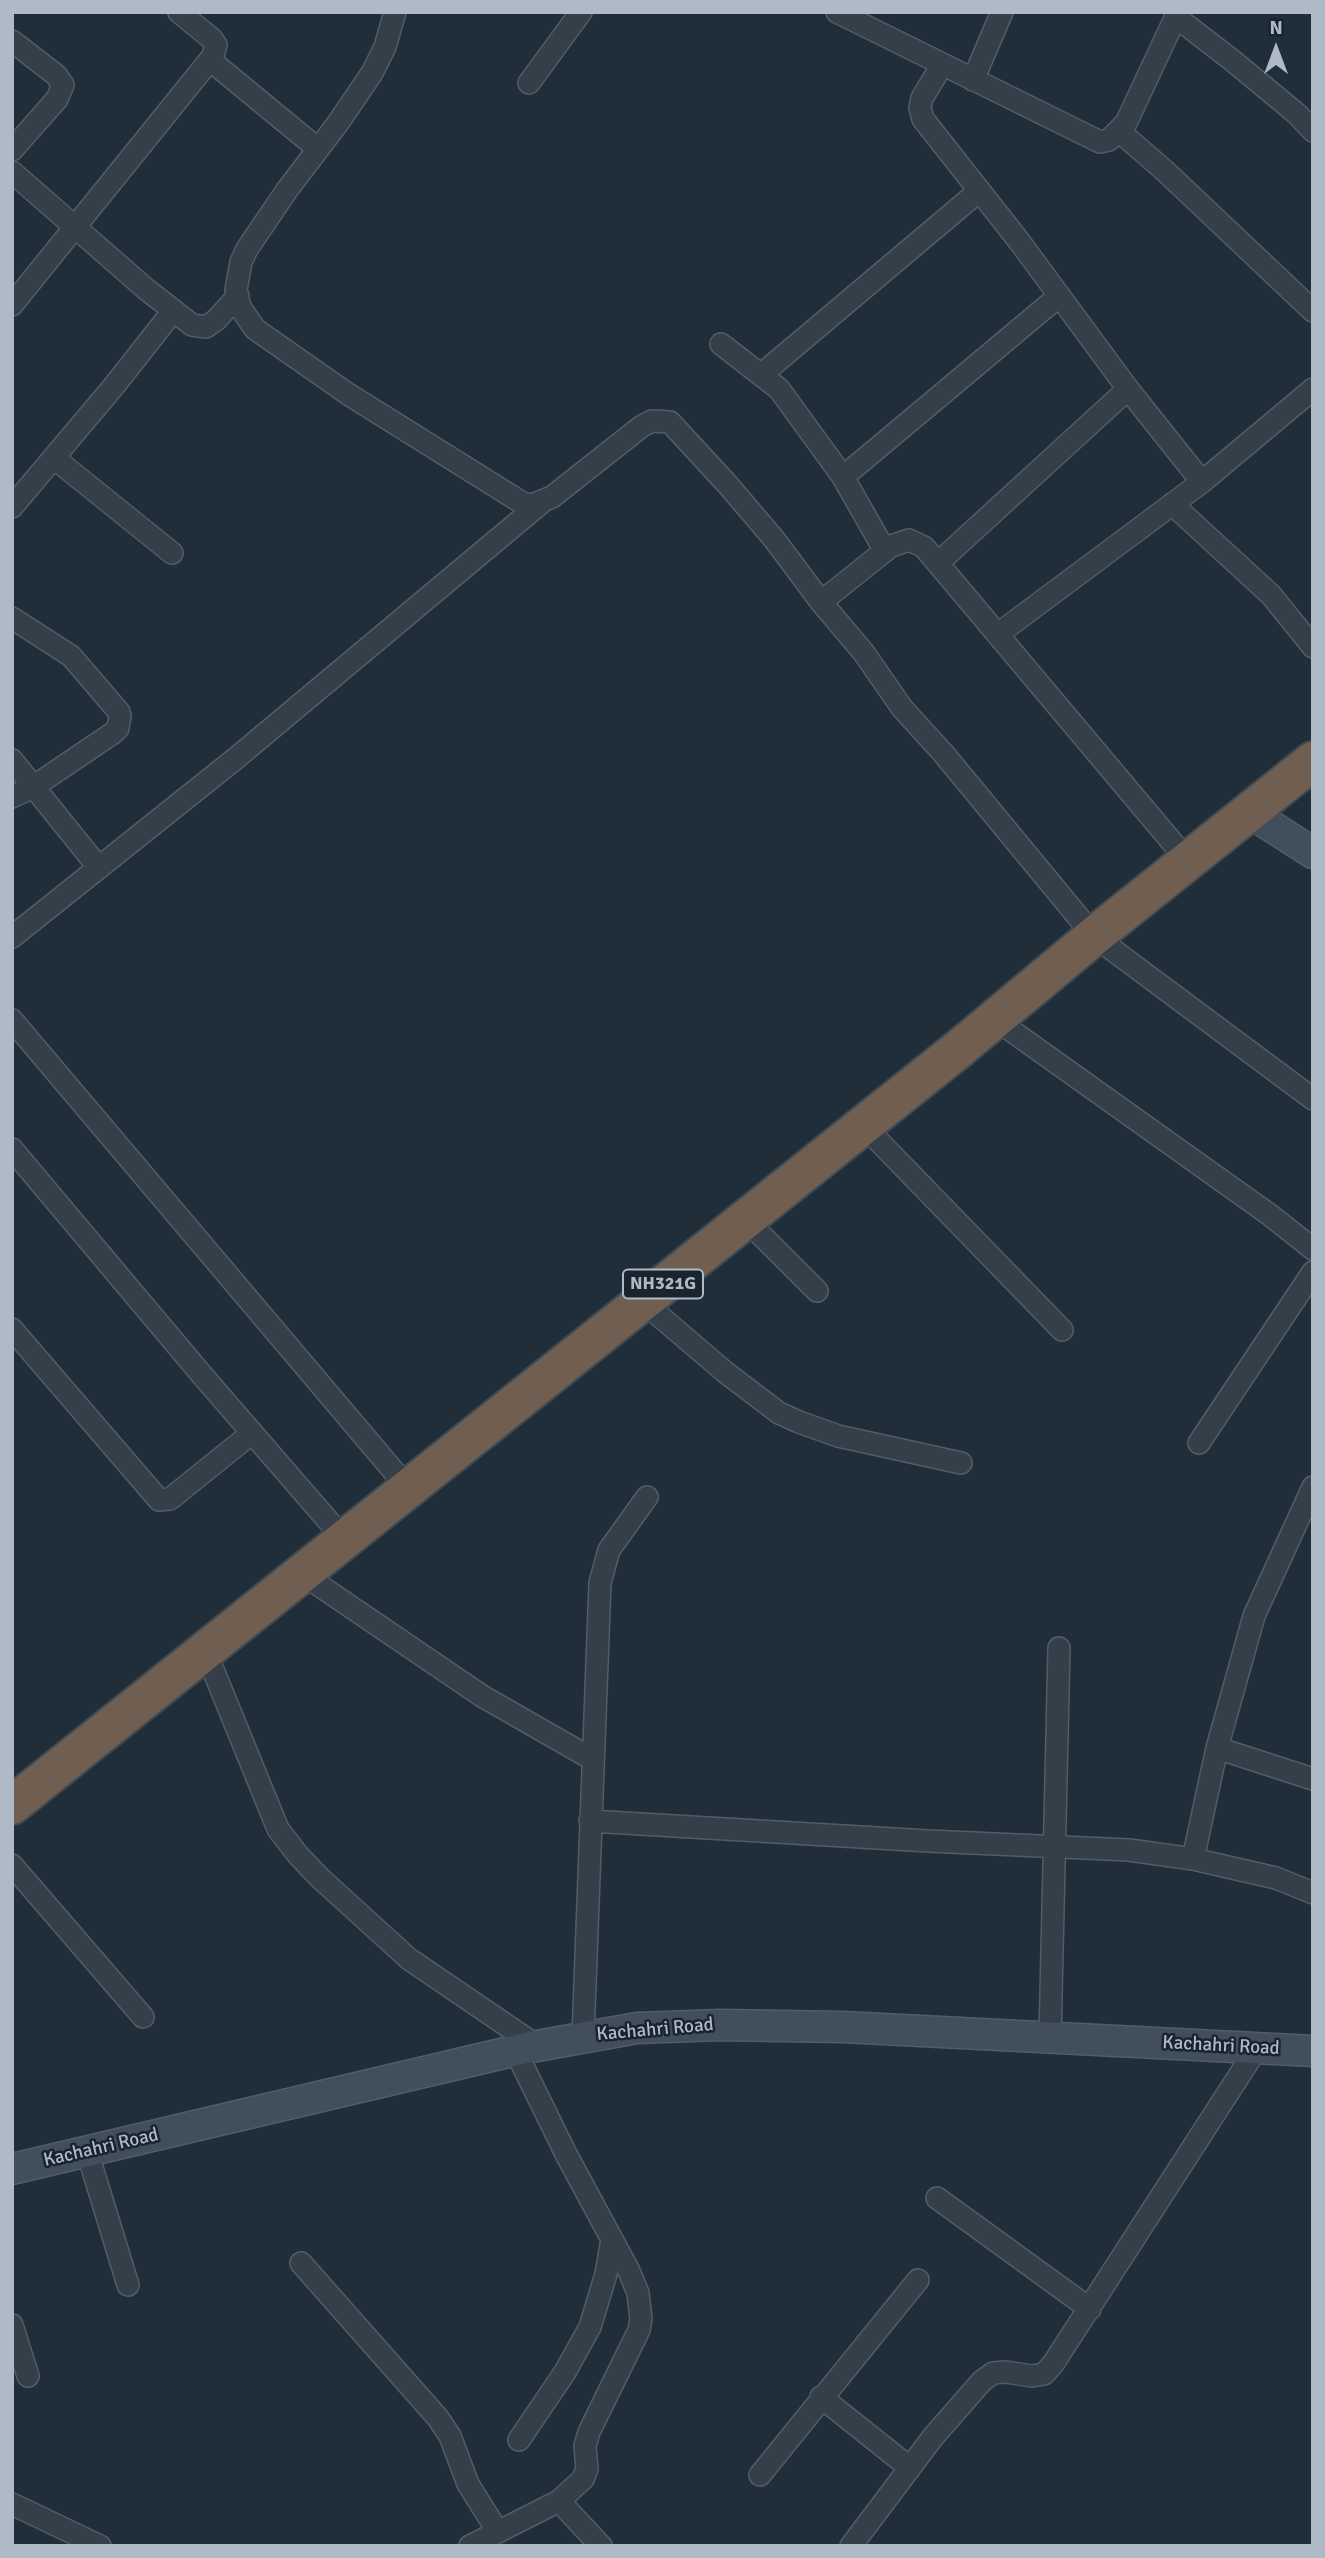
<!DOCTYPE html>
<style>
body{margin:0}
#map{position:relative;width:1325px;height:2558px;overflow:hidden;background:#202e39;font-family:Signika,sans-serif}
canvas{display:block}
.frame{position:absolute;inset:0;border:14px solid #aebac6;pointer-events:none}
.north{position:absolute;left:1241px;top:14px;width:70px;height:70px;-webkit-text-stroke:5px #19242e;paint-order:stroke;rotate:0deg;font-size:19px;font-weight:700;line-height:28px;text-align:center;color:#aebac6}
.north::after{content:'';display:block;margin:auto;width:24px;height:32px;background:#aebac6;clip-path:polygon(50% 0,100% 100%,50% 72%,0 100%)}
</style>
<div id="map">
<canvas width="1325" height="2558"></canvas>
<div class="frame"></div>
<div class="north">N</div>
</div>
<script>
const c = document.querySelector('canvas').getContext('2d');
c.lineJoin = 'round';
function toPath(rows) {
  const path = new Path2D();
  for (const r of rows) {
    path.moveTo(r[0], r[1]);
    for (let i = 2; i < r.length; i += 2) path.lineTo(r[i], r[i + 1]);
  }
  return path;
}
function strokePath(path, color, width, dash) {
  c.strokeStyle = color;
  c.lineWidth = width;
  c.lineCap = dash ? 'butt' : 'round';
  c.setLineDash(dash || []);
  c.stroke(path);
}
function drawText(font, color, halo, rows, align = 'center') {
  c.font = font + ' Signika,sans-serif';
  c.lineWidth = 5;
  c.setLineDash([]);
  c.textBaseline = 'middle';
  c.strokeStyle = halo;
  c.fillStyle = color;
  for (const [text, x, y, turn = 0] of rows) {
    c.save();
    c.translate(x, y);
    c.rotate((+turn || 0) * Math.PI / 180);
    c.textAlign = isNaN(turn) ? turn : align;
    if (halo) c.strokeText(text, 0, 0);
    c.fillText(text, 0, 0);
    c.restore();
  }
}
const street = toPath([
 [395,12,385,47,372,73,338,123,287,190,247,249,241,262,236,290,240,307,255,329,348,394,524,504,532,505,552,497,642,426,652,421,670,422,728,485,774,539,821,602,864,653,902,708,943,753,1094,936,1313,1099],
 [837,12,1100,142,1109,140,1126,123,1178,12],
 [1176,17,1233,61,1297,114,1313,131],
 [12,41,56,75,63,85,57,99,12,150],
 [210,60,318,149],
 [942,65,922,98,920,108,923,119,1019,241,1128,389,1202,482],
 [973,80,1002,12],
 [529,83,581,12],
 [1120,132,1165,171,1313,311],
 [12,172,146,289,192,325,206,327,216,320,238,296],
 [12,305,213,56,216,45,212,39,179,12],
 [721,344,779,389,843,477,885,551],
 [762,374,979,191],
 [54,458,172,553],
 [843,477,1059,296],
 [1172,504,1271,595,1313,647],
 [12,507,114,386,173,311],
 [938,563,1128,389],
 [821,602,891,546,909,540,924,547,1188,861],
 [12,618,71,656,119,712,120,716,118,728,113,733,33,787,12,797],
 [998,634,1202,482,1313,389],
 [12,760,99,868],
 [12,937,235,759,541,503],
 [995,1019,1270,1215,1313,1249],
 [12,1020,408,1488],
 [863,1125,1062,1330],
 [12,1149,202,1375,344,1539],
 [745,1219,817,1291],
 [642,1301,725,1372,779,1413,799,1422,838,1436,961,1463],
 [12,1329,159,1500,170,1499,252,1433],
 [1199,1443,1313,1272],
 [301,1573,482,1696,592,1759],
 [205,1650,278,1829,298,1855,320,1878,409,1959,537,2046],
 [1217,1748,1313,1779],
 [590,1821,928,1841,1129,1850,1193,1859,1276,1878,1313,1893],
 [1193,1859,1217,1748,1254,1616,1313,1487],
 [12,1865,143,2017],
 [583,2037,600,1583,609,1550,647,1497],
 [1050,2038,1059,1648],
 [87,2151,128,2285],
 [937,2198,1090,2309],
 [301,2263,438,2418,450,2436,468,2484,498,2532],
 [12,2325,28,2376],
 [821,2397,910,2468],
 [519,2440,565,2372,590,2327,606,2274,612,2239],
 [760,2475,918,2280],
 [559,2501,601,2546],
 [12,2504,100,2546],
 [470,2546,559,2501,583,2479,587,2469,585,2446,589,2432,639,2330,641,2319,638,2293,629,2271,566,2154,515,2050],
 [851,2546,933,2437,982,2381,993,2373,1006,2372,1032,2376,1044,2374,1053,2364,1257,2048]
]);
const secondary = toPath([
 [1249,812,1313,853],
 [12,2169,526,2048,637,2028,720,2025,843,2027,1313,2051]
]);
const highway = toPath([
 [12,1805,960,1048,1094,936,1313,761]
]);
strokePath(street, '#515d67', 24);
strokePath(secondary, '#515d67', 33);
strokePath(highway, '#3e4a54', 42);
strokePath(street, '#343f49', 21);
strokePath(secondary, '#414f5c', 30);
strokePath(highway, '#705f50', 38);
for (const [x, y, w] of [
 [663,1284,80]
]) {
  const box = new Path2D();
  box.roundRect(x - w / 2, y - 14.5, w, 29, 5);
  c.fillStyle = '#19242e';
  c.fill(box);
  strokePath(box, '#aebac6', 2);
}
drawText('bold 18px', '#aebac6', null, [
 ["NH321G",663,1284]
]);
drawText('19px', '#aebac6', '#19242e', [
 ["Kachahri Road",655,2030,-5],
 ["Kachahri Road",1221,2046,3],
 ["Kachahri Road",101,2148,-13]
]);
</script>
